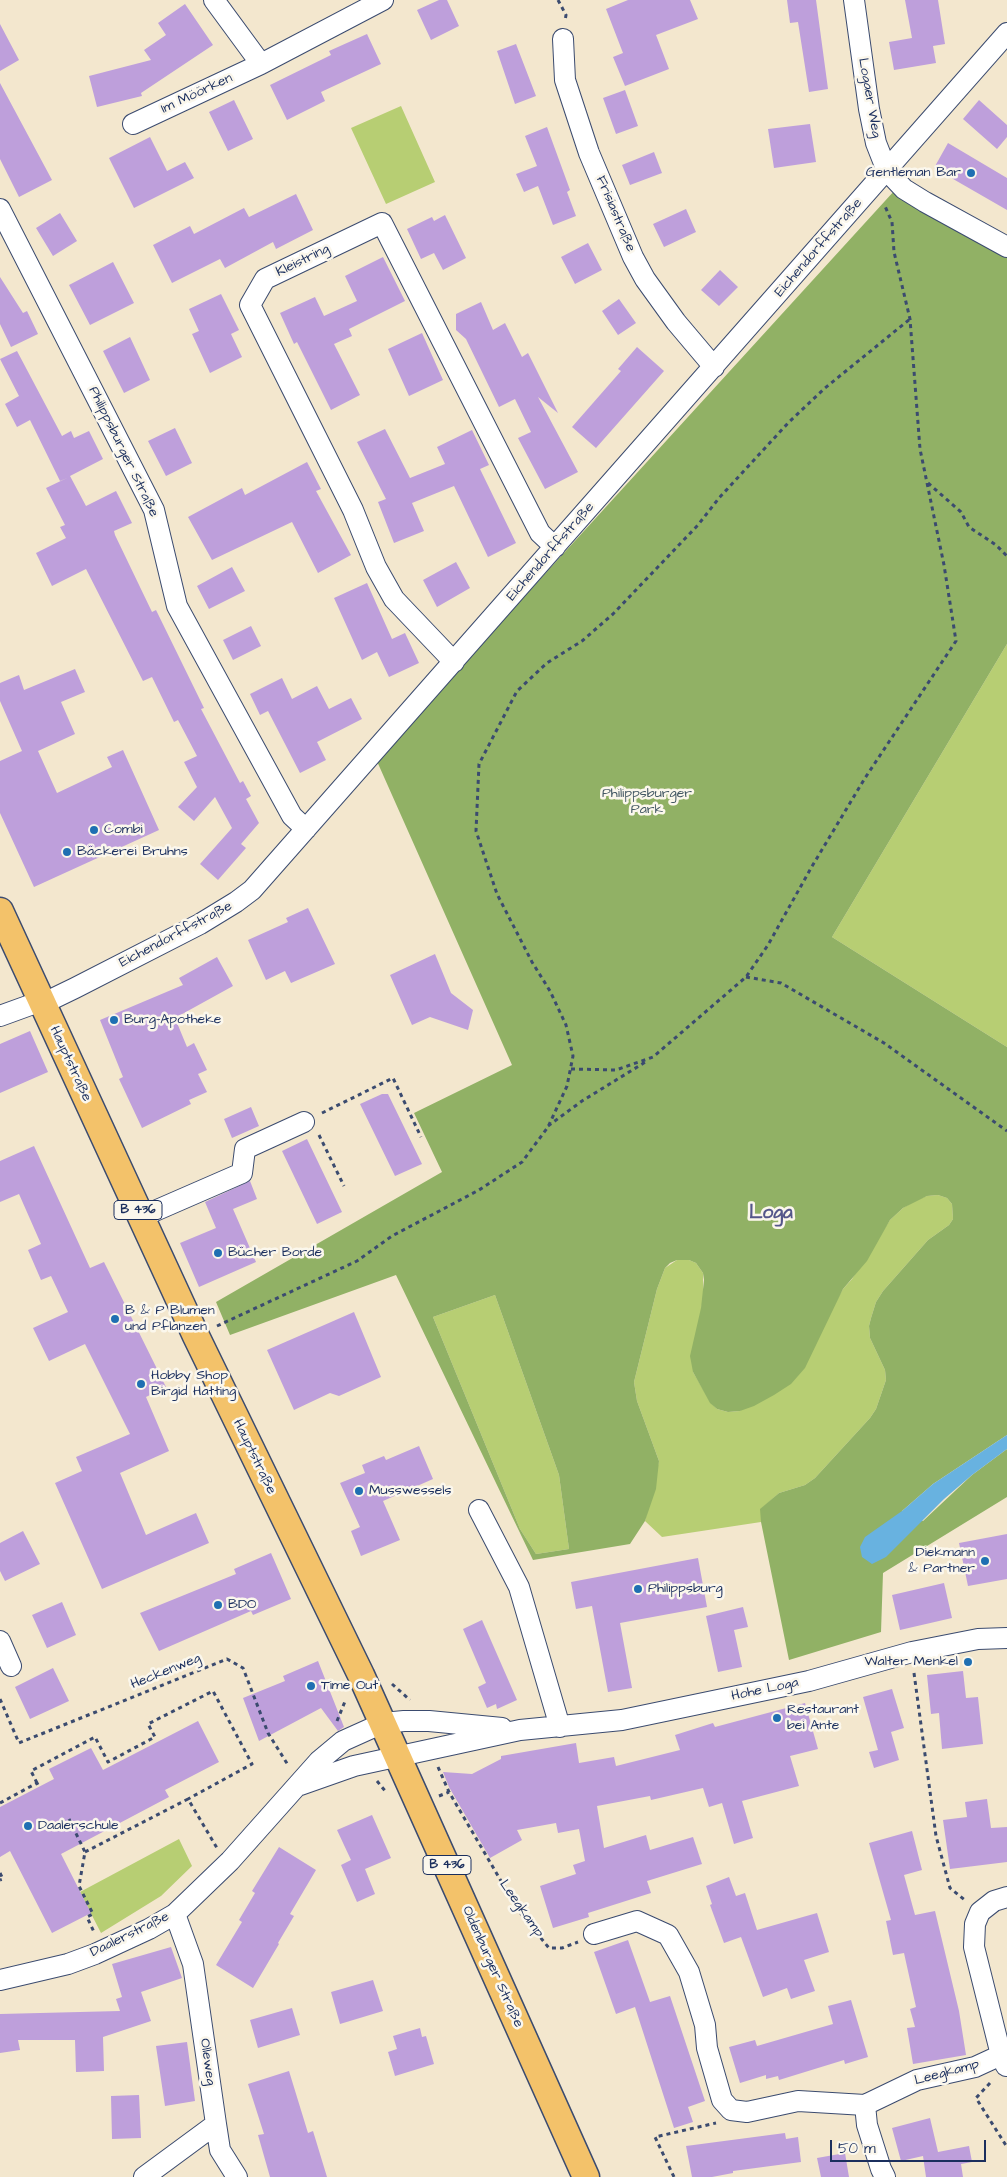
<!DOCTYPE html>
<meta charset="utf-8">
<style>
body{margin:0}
#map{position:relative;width:1007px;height:2177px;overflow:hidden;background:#f3e7ce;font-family:"Architects Daughter",sans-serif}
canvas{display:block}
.scale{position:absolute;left:830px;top:2140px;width:156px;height:22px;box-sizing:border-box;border:2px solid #1b2f5e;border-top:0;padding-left:6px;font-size:15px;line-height:18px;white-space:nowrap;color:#1b2f5e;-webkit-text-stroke:4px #fbf7ec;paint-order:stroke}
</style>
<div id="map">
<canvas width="1007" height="2177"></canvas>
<div class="scale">50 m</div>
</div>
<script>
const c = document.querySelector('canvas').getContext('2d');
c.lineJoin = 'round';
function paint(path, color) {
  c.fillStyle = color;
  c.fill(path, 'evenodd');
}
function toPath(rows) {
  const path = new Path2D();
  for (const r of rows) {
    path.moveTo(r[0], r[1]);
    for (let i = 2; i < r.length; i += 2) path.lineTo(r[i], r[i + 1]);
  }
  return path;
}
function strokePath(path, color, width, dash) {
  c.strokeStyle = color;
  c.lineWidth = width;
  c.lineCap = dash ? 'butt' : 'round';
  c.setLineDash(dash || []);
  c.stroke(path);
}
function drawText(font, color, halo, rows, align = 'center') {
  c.font = font + ' "Architects Daughter",sans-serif';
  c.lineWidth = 5;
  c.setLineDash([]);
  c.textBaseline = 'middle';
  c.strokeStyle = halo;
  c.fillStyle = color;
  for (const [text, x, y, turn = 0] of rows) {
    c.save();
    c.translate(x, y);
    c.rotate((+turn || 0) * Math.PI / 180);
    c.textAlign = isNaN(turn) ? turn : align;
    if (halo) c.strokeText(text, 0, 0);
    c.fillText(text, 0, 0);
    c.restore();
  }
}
paint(toPath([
 [401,106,435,182,386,204,351,128],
 [1007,644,1007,1047,832,937],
 [938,1195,947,1198,952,1204,953,1219,949,1225,928,1240,883,1291,876,1302,871,1318,869,1326,870,1338,885,1370,886,1380,876,1409,870,1418,815,1478,805,1485,779,1493,761,1509,761,1522,662,1537,645,1521,659,1461,637,1401,634,1382,657,1289,665,1268,677,1260,689,1260,696,1263,703,1273,703,1297,693,1372,711,1403,717,1409,728,1412,740,1411,834,1305,843,1289,852,1279,890,1220,903,1208,916,1200,927,1196],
 [495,1295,559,1475,569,1549,536,1554,520,1529,433,1317],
 [179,1839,192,1866,161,1896,101,1933,80,1892]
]), '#b7ce73');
paint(toPath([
 [895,190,1007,252,1007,644,832,937,1007,1047,1007,1435,933,1484,902,1511,923,1521,972,1475,1007,1449,1007,1497,883,1573,881,1632,789,1660,761,1522,760,1509,779,1493,805,1485,815,1478,870,1418,876,1409,886,1380,885,1370,870,1338,869,1326,871,1318,876,1302,883,1291,928,1240,949,1225,953,1219,952,1204,947,1198,938,1195,927,1196,903,1208,890,1220,867,1261,843,1289,805,1368,791,1384,774,1395,754,1406,740,1411,728,1412,717,1409,710,1403,693,1372,690,1356,701,1308,704,1280,703,1273,696,1263,689,1260,677,1260,670,1263,665,1268,657,1289,634,1382,637,1401,659,1461,656,1489,645,1521,630,1544,533,1560,396,1275,230,1335,216,1302,442,1172,414,1113,512,1065,376,759],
 [495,1295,559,1475,569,1549,536,1554,520,1529,433,1317]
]), '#91b165');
paint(toPath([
 [1007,1435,1007,1449,972,1475,944,1499,886,1557,872,1564,862,1557,860,1547,865,1537,902,1511,933,1484]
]), '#68b2e0');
paint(toPath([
 [439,0,447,0,459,26,431,40,417,10],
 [628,0,690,0,698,19,656,35,669,69,625,86,613,57,623,53,606,9],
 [787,0,816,0,828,89,809,92,798,22,790,23],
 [905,0,938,0,945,44,933,46,936,63,894,70,889,42,912,38],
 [185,4,213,45,141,93,142,96,97,107,89,76,151,60,144,50,166,35,158,23],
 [0,24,19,60,0,71],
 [367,34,381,64,321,92,325,101,287,120,270,85,331,55,329,51],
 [516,44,536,96,515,104,497,51],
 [0,83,52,180,19,197,0,159],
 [625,90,638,126,616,134,603,98],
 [234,100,253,139,228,151,209,112],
 [979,100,1007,125,1007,137,997,149,963,119],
 [810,124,816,162,774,168,768,129],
 [547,127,570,190,567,192,576,216,553,225,538,186,524,192,516,174,537,166,525,136],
 [150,137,167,171,185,162,194,178,134,208,109,158],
 [948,143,1007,178,1007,210,934,168],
 [654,152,662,173,630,185,622,165],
 [296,194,313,230,276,249,273,242,225,268,220,259,172,283,153,245,190,226,194,234,244,208,249,217],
 [686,209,696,232,664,247,653,224],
 [60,213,77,241,53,256,36,228],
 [445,215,466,258,443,270,434,253,421,259,407,229,432,217,434,221],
 [588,243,602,270,575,284,561,257],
 [383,257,405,301,349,329,352,336,334,344,360,395,331,410,297,342,294,344,280,313,315,297,324,316,357,301,345,276],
 [113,262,134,303,90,325,69,285],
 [720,270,738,287,719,306,701,290],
 [0,277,23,313,27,311,38,334,11,347,0,324],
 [221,294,239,330,231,334,242,357,210,373,192,334,199,331,189,309],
 [619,299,636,323,618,335,602,311],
 [481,302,493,330,505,323,522,357,528,353,558,413,538,397,578,472,545,489,518,438,531,432,515,399,499,407,466,339,456,330,456,314],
 [422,333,443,380,409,396,388,349],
 [130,337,150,380,124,393,103,351],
 [637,347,664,371,596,448,572,427,621,371,618,369],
 [17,351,62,436,71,431,74,438,89,431,103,459,70,476,86,506,116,491,132,523,114,531,115,535,152,612,156,610,204,708,201,709,240,783,243,781,251,796,246,799,259,823,241,844,246,848,218,880,200,864,232,828,215,797,194,821,178,807,197,787,184,762,197,756,178,720,174,722,152,677,143,681,86,569,52,586,36,553,66,538,60,527,65,525,46,488,67,478,60,481,30,420,17,427,5,404,19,396,0,359],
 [175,428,192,463,166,476,148,441],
 [385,429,410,478,445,464,437,447,472,430,489,465,480,469,516,543,488,557,454,486,412,503,424,531,394,543,378,502,386,499,357,442],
 [307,462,321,489,316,491,351,555,318,573,292,522,212,560,188,517,242,488,245,495],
 [456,562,470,588,437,607,423,580],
 [232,567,245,591,209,609,197,586],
 [367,583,392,639,405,633,419,663,389,677,377,652,362,660,334,598],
 [251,626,261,646,233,660,223,640],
 [75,669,85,692,61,702,75,734,38,751,57,793,112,767,107,757,123,750,159,830,34,887,0,813,0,761,22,751,0,701,0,683,19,675,24,690],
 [282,678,292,699,317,686,329,709,351,698,362,719,317,742,326,760,300,773,268,711,260,715,250,694],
 [308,908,335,964,291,983,285,971,266,980,248,940,288,922,286,918],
 [435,954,451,993,473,1010,468,1030,430,1017,412,1025,390,975],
 [217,957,233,986,175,1018,187,1047,194,1043,207,1070,198,1074,207,1092,189,1100,191,1104,142,1128,119,1079,123,1077,100,1020,183,985,179,978],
 [30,1031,48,1072,0,1093,0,1044],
 [382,1094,388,1094,422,1164,395,1176,360,1104],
 [251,1107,259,1126,232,1138,224,1119],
 [307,1139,342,1212,317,1224,282,1151],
 [34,1146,90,1268,104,1262,166,1387,146,1397,169,1451,120,1473,146,1535,196,1513,209,1543,102,1589,55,1483,82,1471,76,1457,130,1434,85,1344,49,1361,33,1328,68,1312,51,1276,41,1280,28,1250,41,1244,19,1194,0,1202,0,1161],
 [250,1181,257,1199,233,1209,256,1262,199,1287,180,1243,216,1228,205,1202],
 [354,1312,381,1377,339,1396,330,1393,294,1410,267,1350],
 [419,1446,433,1479,383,1501,400,1540,361,1556,351,1531,360,1527,340,1483,365,1473,362,1465,384,1456,386,1460],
 [23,1531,40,1564,5,1581,0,1571,0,1543],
 [1007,1534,1007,1579,968,1586,959,1543],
 [271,1553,291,1599,253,1615,251,1611,159,1651,140,1613,236,1574,234,1569],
 [698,1558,707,1607,620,1623,632,1688,608,1692,592,1606,576,1609,571,1582],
 [944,1583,952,1618,900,1630,892,1595],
 [62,1602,76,1635,47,1648,32,1615],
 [743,1607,748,1627,734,1630,742,1667,718,1672,706,1616],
 [482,1620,517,1700,497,1709,496,1704,487,1708,478,1687,486,1683,463,1629],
 [318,1661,344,1727,338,1731,321,1708,259,1741,243,1698,285,1681,283,1676],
 [53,1668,69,1701,30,1719,15,1687],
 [963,1671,966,1698,978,1697,983,1744,942,1749,939,1713,931,1714,927,1675],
 [892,1689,904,1728,891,1732,899,1760,874,1768,869,1752,878,1750,863,1697],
 [805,1703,818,1749,790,1756,799,1786,742,1801,753,1838,734,1844,722,1803,709,1807,703,1788,651,1800,650,1796,597,1806,604,1848,646,1835,650,1850,693,1837,702,1864,647,1881,651,1893,588,1913,589,1917,553,1928,540,1886,576,1874,573,1865,585,1861,579,1829,558,1833,556,1823,517,1830,522,1840,490,1858,449,1787,443,1772,472,1774,501,1759,501,1756,576,1743,579,1763,614,1757,616,1766,680,1750,675,1735,713,1723,715,1727],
 [198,1721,219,1762,165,1790,169,1797,61,1854,91,1913,52,1933,10,1851,0,1857,0,1807,54,1779,49,1769,91,1748,103,1770],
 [987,1799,991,1828,1007,1827,1007,1862,950,1869,943,1820,967,1817,965,1802],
 [372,1815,391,1858,365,1869,375,1894,357,1902,341,1865,351,1860,337,1830],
 [912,1831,922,1870,904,1875,915,1915,935,1911,959,2011,966,2055,913,2064,907,2028,915,2027,910,2009,916,2007,904,1953,893,1955,886,1921,891,1920,869,1843],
 [279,1847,316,1870,290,1914,294,1916,278,1943,279,1944,253,1988,216,1965,242,1922,239,1920,255,1893,252,1891],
 [729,1877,736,1896,745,1893,757,1930,817,1913,829,1952,804,1960,815,1991,791,1999,787,1988,763,1997,741,1937,724,1943,710,1905,712,1904,706,1886],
 [628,1940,650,2002,670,1996,705,2101,688,2107,693,2122,674,2128,635,2007,616,2014,594,1952],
 [171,1947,182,1978,141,1992,151,2021,103,2037,104,2071,76,2072,75,2040,18,2040,20,2050,0,2053,0,2014,120,2011,116,1999,122,1997,112,1964],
 [373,1980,383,2011,340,2024,331,1992],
 [851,2000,868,2057,845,2064,844,2060,779,2080,778,2076,766,2079,766,2075,740,2083,729,2047,755,2040,757,2046,833,2024,828,2006],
 [292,2008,300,2035,258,2048,250,2020],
 [420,2028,422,2037,426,2036,434,2064,395,2076,388,2052,397,2049,393,2036],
 [187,2042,195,2101,165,2106,156,2046],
 [289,2071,308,2133,313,2131,327,2177,270,2177,258,2135,264,2134,248,2084],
 [139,2095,141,2138,112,2139,111,2096],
 [930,2118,938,2152,969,2146,972,2162,961,2164,963,2177,926,2177,923,2156,901,2161,892,2128],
 [785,2133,786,2139,798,2137,801,2162,733,2171,733,2173,712,2177,692,2177,686,2146],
 [845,2153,849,2177,821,2177,817,2158]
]), '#be9fdb');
const minor = toPath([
 [214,0,261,64,383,0],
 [854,0,869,109,876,143,887,171,904,189,925,202,1007,247],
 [563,39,565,80,589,153,633,257,645,279,676,322,714,367],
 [133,124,261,64],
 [0,209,154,510,177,606,292,816,306,829],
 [454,662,394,599,376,567,353,510,250,305,265,279,382,223,540,533,555,547],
 [0,1016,33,1004,42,1004,75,988,200,924,236,902,252,890,1007,33],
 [141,1217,242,1173,245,1149,304,1122],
 [479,1510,519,1587,560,1727],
 [0,1641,11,1666],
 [300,1785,354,1766,520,1730,622,1720,809,1681,912,1652,978,1639,1007,1638],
 [594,1934,637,1921,668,1935,689,1972,705,2025,707,2048,722,2100,731,2110,747,2112,798,2101,865,2105,917,2080,975,2067,1001,2055],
 [0,1980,68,1964,95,1954,149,1929,175,1914,230,1861,319,1761,343,1741,383,1723,404,1721,429,1721,502,1728],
 [1006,2066,1001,2055,974,1947,975,1924,980,1912,994,1901,1007,1897],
 [865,2105,867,2125,881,2169,885,2177],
 [216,2124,220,2150,237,2177],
 [144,2177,216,2124,193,1964,175,1914]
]);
const major = toPath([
 [0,911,196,1336,361,1675,586,2177]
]);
strokePath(minor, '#3b4b6f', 22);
strokePath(major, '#3b4b6f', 29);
strokePath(toPath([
 [558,0,566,15,565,21],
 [928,483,961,512,969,527,996,545,1007,556],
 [746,977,781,983,884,1043,1007,1131],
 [571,1069,616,1070,653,1057,746,977,768,945,811,868,865,778,956,641,944,565,920,449,910,319,894,252,892,222,884,204],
 [322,1113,393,1078,421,1137],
 [548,1126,582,1101,647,1061],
 [319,1135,344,1186],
 [217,1326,357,1261,392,1236,479,1190,522,1162,548,1127,567,1086,573,1056,566,1025,550,991,532,962,497,894,476,831,479,764,517,691,547,663,582,641,613,614,698,525,719,498,789,422,825,388,910,319],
 [914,1673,936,1836,950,1888,966,1901],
 [392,1684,410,1700],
 [0,1699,19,1743,227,1659,243,1668,268,1733,288,1765],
 [337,1721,346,1699],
 [438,1767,449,1792,518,1910,549,1948,562,1948,578,1942],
 [377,1781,386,1792],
 [37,1783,31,1771,95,1737,108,1762,155,1737,148,1724,213,1691,252,1764,188,1799],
 [439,1796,449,1792],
 [0,1803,37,1783,39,1787],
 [69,1819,85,1852,79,1886,93,1914,87,1917,94,1932],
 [85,1852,188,1799,217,1848],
 [0,1873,3,1879,0,1880],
 [990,2083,976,2098,1007,2147],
 [674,2177,655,2137,716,2123]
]), '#3b4b6f', 3, [4, 4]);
strokePath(minor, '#fff', 20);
strokePath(major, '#f3c26a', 26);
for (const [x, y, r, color] of [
 [971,173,5,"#1f6fb2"],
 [94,830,5,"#1f6fb2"],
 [67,852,5,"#1f6fb2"],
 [114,1020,5,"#1f6fb2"],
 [218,1253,5,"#1f6fb2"],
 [115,1319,5,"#1f6fb2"],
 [141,1384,5,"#1f6fb2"],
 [359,1491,5,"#1f6fb2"],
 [985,1561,5,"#1f6fb2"],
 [638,1589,5,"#1f6fb2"],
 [218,1605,5,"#1f6fb2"],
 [968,1662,5,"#1f6fb2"],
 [311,1686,5,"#1f6fb2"],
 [777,1718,5,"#1f6fb2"],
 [28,1826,5,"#1f6fb2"]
]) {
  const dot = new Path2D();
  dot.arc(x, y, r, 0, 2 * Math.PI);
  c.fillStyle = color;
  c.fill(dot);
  strokePath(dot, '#fbf7ec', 2);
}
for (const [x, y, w] of [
 [138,1210,48],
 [447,1865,48]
]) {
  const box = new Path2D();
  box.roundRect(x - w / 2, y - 9.5, w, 19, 4);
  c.fillStyle = '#fbf7ec';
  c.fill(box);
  strokePath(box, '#1b2f5e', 1);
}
drawText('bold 12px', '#1b2f5e', null, [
 ["B 436",138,1210],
 ["B 436",447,1865]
]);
drawText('14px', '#1b2f5e', '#fbf7ec', [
 ["Im Möörken",197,94,-25],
 ["Logaer Weg",869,98,80],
 ["Frisiastraße",615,214,67],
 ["Eichendorffstraße",819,248,-49],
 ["Kleistring",303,261,-26],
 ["Philippsburger Straße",123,452,64],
 ["Eichendorffstraße",551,552,-49],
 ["Eichendorffstraße",176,935,-28],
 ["Hauptstraße",70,1064,65],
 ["Hauptstraße",254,1457,64],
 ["Heckenweg",166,1672,-22],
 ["Hohe Loga",765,1690,-12],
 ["Leegkamp",521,1909,55],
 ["Daalerstraße",130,1935,-26],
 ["Oldenburger Straße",492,1967,66],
 ["Olleweg",207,2062,82],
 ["Leegkamp",947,2073,-15]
]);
drawText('14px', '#1b2f5e', '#fbf7ec', [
 ["Gentleman Bar",961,173,"right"],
 ["Combi",104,830],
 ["Bäckerei Bruhns",77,852],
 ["Burg-Apotheke",124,1020],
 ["Bücher Borde",228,1253],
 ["B & P Blumen",125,1311],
 ["und Pflanzen",125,1327],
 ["Hobby Shop",151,1376],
 ["Birgid Hatting",151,1392],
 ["Musswessels",369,1491],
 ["Diekmann",975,1553,"right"],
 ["& Partner",975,1569,"right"],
 ["Philippsburg",648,1589],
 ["BDO",228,1605],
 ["Walter Menkel",958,1662,"right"],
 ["Time Out",321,1686],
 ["Restaurant",787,1710],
 ["bei Ante",787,1726],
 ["Daalerschule",38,1826]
], 'left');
drawText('14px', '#425763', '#fbf7ec', [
 ["Philippsburger",647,794],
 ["Park",647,810]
]);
drawText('bold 19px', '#54568a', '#fbf7ec', [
 ["Loga",771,1214]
]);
</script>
